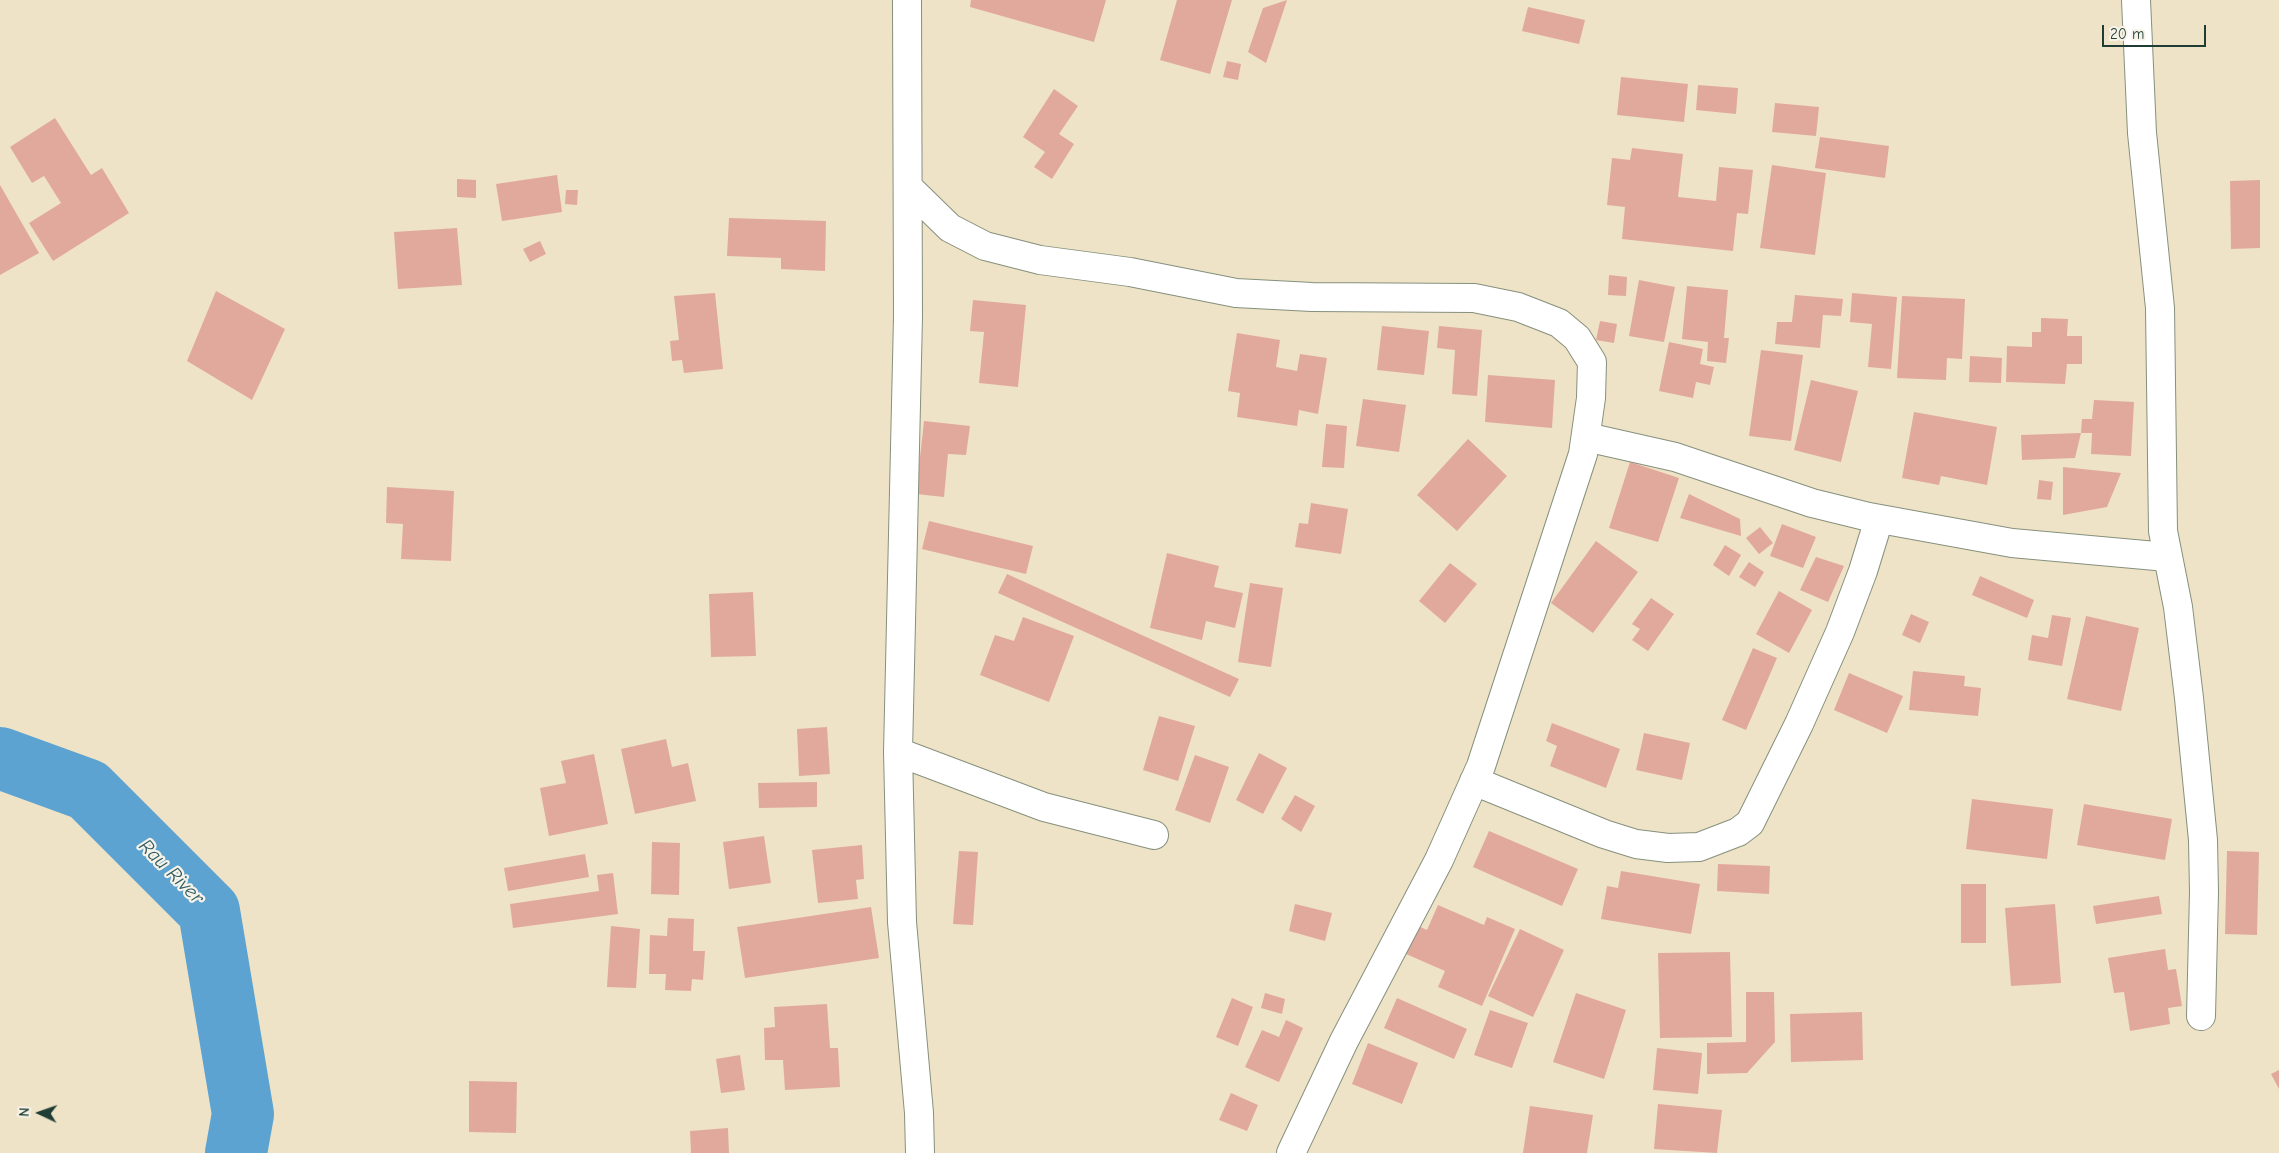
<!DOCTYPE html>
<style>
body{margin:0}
#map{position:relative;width:2279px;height:1153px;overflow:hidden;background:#eee3c6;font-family:"Comic Neue",sans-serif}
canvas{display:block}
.north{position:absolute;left:15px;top:1088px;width:50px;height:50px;-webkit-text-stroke:4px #f7f3e8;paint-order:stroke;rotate:273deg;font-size:14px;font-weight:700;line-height:20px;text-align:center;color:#1f3d34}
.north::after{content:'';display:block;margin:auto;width:18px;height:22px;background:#1f3d34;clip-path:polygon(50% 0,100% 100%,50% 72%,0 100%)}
.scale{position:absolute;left:2102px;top:25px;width:104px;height:22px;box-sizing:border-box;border:2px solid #1f3d34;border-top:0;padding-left:6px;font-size:15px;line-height:18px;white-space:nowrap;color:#1f3d34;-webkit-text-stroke:4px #f7f3e8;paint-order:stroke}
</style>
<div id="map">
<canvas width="2279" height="1153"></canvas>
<div class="north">N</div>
<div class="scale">20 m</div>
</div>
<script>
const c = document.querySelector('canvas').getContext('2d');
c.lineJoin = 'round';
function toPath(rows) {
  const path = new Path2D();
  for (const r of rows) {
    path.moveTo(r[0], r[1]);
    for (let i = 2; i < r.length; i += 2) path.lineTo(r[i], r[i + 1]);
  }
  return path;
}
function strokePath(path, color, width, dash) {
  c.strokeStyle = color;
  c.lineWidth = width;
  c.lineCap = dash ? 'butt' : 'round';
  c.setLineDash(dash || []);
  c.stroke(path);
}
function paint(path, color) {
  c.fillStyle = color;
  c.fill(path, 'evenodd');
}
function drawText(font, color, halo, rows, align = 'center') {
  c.font = font + ' "Comic Neue",sans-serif';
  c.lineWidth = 4.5;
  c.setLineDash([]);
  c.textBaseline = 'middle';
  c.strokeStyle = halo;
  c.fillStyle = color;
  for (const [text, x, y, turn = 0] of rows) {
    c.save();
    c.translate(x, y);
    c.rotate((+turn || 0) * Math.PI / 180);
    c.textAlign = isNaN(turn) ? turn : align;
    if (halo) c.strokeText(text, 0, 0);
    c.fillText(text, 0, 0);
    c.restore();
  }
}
strokePath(toPath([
 [0,758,88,790,209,911,243,1114,236,1153]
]), '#5ca3d2', 62);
paint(toPath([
 [971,0,1106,0,1094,42,970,7],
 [1177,0,1232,0,1210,74,1160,60],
 [1287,0,1266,63,1248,52,1263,8],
 [1528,7,1585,20,1579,44,1522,31],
 [1227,61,1241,64,1238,80,1223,77],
 [1621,77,1688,84,1684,122,1617,115],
 [1698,85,1738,88,1736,114,1696,110],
 [1054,89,1078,106,1059,134,1074,144,1052,179,1034,167,1045,152,1023,137],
 [1775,103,1819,107,1816,136,1772,132],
 [55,118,91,175,102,168,129,213,53,261,29,223,61,203,44,176,32,183,10,147],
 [1820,137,1889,146,1885,178,1815,168],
 [1632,148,1683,154,1678,197,1716,201,1719,167,1753,170,1748,214,1737,213,1733,251,1622,239,1625,207,1607,205,1612,158,1630,160],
 [1772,165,1826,173,1815,255,1760,248],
 [557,175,562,212,502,221,496,184],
 [457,179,476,180,476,198,457,197],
 [2260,180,2260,248,2231,249,2230,181],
 [0,185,39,253,0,275],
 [566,190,578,190,577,205,565,204],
 [729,218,826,221,825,271,781,269,781,258,727,256],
 [457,228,462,285,398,289,394,232],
 [540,241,546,254,530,262,523,249],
 [1609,275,1627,277,1626,296,1608,295],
 [1639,280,1675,287,1664,342,1629,336],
 [1687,286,1728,290,1724,338,1729,338,1726,363,1707,361,1708,342,1682,339],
 [216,291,285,329,252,400,187,361],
 [715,293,723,369,684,373,682,360,672,361,670,341,679,340,674,296],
 [1852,293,1897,297,1891,369,1868,367,1872,324,1850,322],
 [1795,295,1843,299,1841,316,1823,315,1820,348,1775,344,1777,322,1792,322],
 [1902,296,1965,299,1962,359,1947,358,1946,380,1897,378],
 [973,300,1026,305,1018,387,979,383,984,332,970,331],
 [2041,318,2068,319,2067,336,2082,336,2082,364,2067,364,2065,384,2006,382,2007,346,2032,347,2032,332,2041,332],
 [1600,321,1617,324,1614,343,1596,340],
 [1382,326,1429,331,1424,375,1377,370],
 [1439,326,1482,330,1477,396,1452,394,1455,350,1437,348],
 [1237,333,1280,340,1276,367,1297,371,1300,354,1327,358,1318,414,1299,410,1297,426,1237,417,1240,393,1228,391],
 [1669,342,1703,349,1700,364,1714,367,1710,385,1696,382,1693,398,1659,391],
 [1761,350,1803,355,1791,441,1749,436],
 [1970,356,2002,358,2001,383,1969,382],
 [1488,375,1555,380,1552,428,1485,422],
 [1811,380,1858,391,1841,462,1794,450],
 [1363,399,1406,405,1399,452,1356,446],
 [2094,400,2134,402,2131,456,2091,454,2092,433,2081,433,2082,419,2092,419],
 [1914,412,1997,427,1987,485,1941,476,1939,485,1902,478],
 [924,421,970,426,966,455,948,454,944,497,916,494],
 [1326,424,1347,426,1344,468,1322,467],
 [2081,433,2075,458,2022,460,2021,435],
 [1468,439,1507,476,1457,531,1417,495],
 [1630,462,1679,478,1658,542,1609,528],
 [2063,467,2121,473,2107,507,2063,515],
 [2039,480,2053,482,2051,500,2037,499],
 [387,487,454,491,451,561,401,559,403,524,386,523],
 [1689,494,1740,519,1741,536,1680,518],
 [1311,503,1348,509,1341,554,1295,547,1299,523,1308,524],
 [929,521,1033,546,1026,574,922,549],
 [1782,524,1816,537,1803,568,1770,556],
 [1760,527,1773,543,1759,554,1746,538],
 [1596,541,1638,572,1593,633,1551,603],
 [1725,545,1741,555,1729,576,1713,565],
 [1167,553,1219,566,1214,587,1243,593,1235,628,1206,621,1202,640,1150,628],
 [1816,557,1844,566,1828,602,1800,590],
 [1749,562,1764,572,1755,587,1739,577],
 [1450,563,1477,584,1445,623,1419,601],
 [1007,574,1239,679,1230,697,998,593],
 [1980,576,2034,600,2027,618,1972,595],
 [1250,583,1283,588,1271,667,1238,662],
 [1779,591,1812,610,1789,653,1756,634],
 [753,592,756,656,711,657,709,594],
 [1651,598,1674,614,1648,651,1632,640,1640,629,1632,624],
 [1911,614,1929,622,1920,643,1902,635],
 [2052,615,2071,618,2062,666,2028,660,2032,635,2048,638],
 [2086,616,2139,628,2121,711,2067,699],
 [1023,617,1074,636,1049,702,980,675,995,635,1014,641],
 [1753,648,1777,658,1746,730,1722,720],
 [1913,671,1965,676,1964,686,1981,688,1978,716,1909,710],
 [1849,673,1903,696,1887,733,1834,710],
 [1159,716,1195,726,1178,781,1143,770],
 [1552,723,1620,749,1606,788,1550,766,1557,746,1546,741],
 [827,727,830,774,799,776,797,729],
 [1644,733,1690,743,1682,780,1636,770],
 [666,739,672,767,688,763,696,801,635,814,621,749],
 [1259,753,1287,768,1263,814,1236,800],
 [594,754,608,824,549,836,540,788,566,783,561,761],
 [1195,755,1229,767,1210,823,1175,810],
 [817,782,817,807,759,808,758,783],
 [1295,795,1315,806,1301,832,1281,819],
 [1972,799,2053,809,2047,859,1966,849],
 [2084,804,2172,819,2165,860,2077,845],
 [1489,831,1578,869,1562,906,1473,867],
 [764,836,771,883,729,889,723,842],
 [652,842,680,843,679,895,651,894],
 [862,845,864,879,856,880,858,899,818,903,812,850],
 [959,851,978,852,973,925,953,924],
 [2227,851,2259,852,2257,935,2225,934],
 [585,854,589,877,508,891,504,868],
 [1718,864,1770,866,1769,894,1717,891],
 [1621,871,1700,884,1691,934,1601,919,1607,886,1618,888],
 [613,873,618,914,513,928,510,904,599,891,597,875],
 [1961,884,1986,884,1986,943,1961,943],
 [2159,896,2162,914,2096,924,2093,906],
 [1295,904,1332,913,1325,941,1289,931],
 [2055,904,2061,983,2011,986,2005,908],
 [1438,905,1484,925,1487,917,1515,929,1482,1006,1438,987,1445,971,1406,954,1418,926,1427,930],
 [871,907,879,958,745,978,737,927],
 [668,918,694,919,693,951,705,951,703,980,692,979,691,991,665,990,666,974,649,974,650,935,667,936],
 [611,926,640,929,636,988,607,987],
 [1520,929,1564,950,1533,1017,1488,996],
 [2165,949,2168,970,2176,969,2182,1006,2168,1008,2170,1024,2130,1031,2124,992,2114,993,2108,958],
 [1730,952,1732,1037,1660,1038,1658,953],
 [1746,992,1774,992,1775,1042,1747,1073,1707,1074,1707,1043,1746,1042],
 [1265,993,1285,999,1282,1014,1261,1008],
 [1576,993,1626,1010,1604,1079,1553,1062],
 [1232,998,1253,1007,1238,1046,1216,1037],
 [1397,998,1467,1029,1454,1059,1384,1028],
 [827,1004,830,1048,838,1048,840,1087,785,1090,783,1060,765,1060,764,1028,775,1027,774,1007],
 [1490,1010,1528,1023,1512,1068,1474,1055],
 [1862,1012,1863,1060,1791,1062,1790,1014],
 [1286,1020,1303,1028,1279,1082,1245,1067,1262,1030,1279,1037],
 [1368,1043,1418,1063,1402,1104,1352,1084],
 [1657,1048,1702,1053,1698,1094,1653,1090],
 [740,1055,745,1090,721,1093,716,1059],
 [2279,1070,2279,1089,2271,1074],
 [469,1081,517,1082,516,1133,469,1132],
 [1231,1093,1258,1105,1247,1131,1219,1120],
 [1658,1104,1722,1110,1717,1153,1654,1149],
 [1530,1106,1593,1115,1587,1153,1523,1153],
 [728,1128,729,1153,691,1153,690,1131]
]), '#e1a99c');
const street = toPath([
 [907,0,908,317,898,752,902,922,919,1113,920,1153],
 [2136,0,2142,133,2160,308,2163,531,2178,607,2189,698,2203,840,2204,892,2201,1016],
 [908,187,950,228,985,246,1040,260,1130,272,1236,293,1312,297,1474,298,1518,307,1559,323,1577,338,1592,362,1591,398,1583,454,1481,766,1439,860,1344,1041,1291,1153],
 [1586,437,1675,457,1812,503,1869,517,2012,543,2167,557],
 [898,752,1044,807,1154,835],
 [1474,781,1604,834,1636,844,1668,848,1699,847,1738,832,1750,823,1799,724,1840,632,1863,571,1879,519]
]);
strokePath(street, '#86907d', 30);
strokePath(street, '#fff', 28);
drawText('italic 20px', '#315c63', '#f7f3e8', [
 ["Rau River",171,872,45]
]);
</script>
